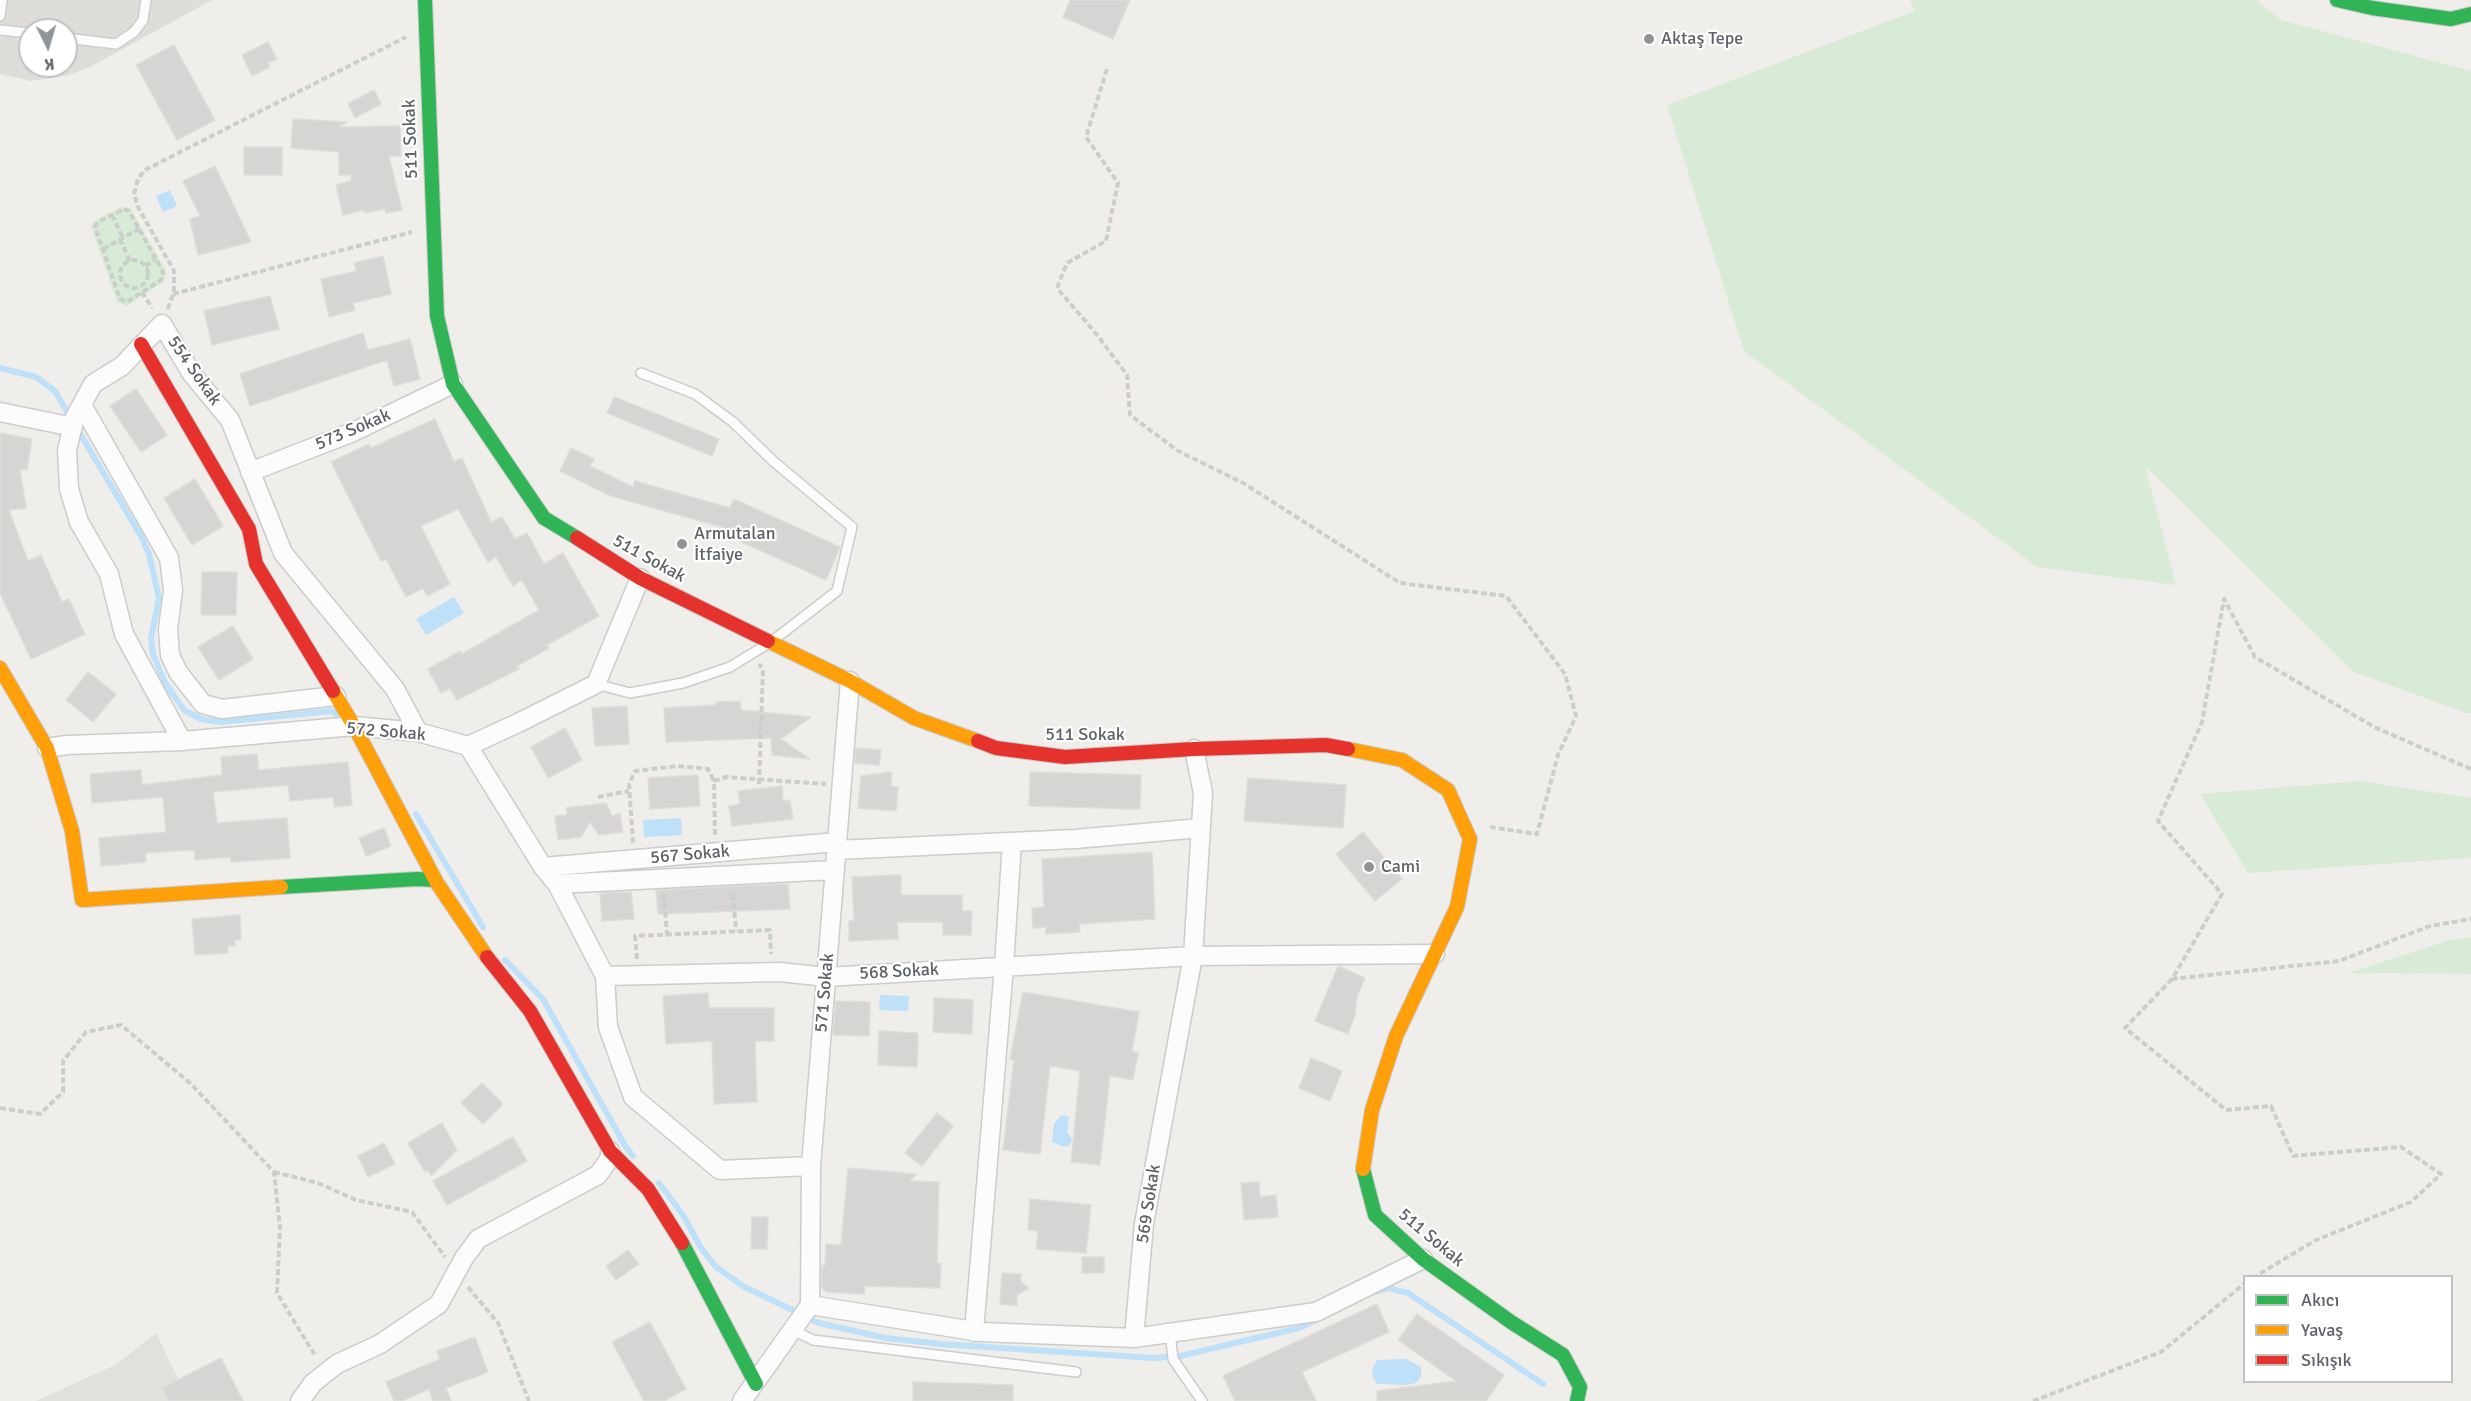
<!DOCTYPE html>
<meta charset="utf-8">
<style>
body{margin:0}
#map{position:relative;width:2471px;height:1401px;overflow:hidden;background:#efeeea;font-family:Signika,sans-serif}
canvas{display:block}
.legend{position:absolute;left:2243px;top:1275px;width:210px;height:108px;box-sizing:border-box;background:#fff;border:2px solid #bfc1c3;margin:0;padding:8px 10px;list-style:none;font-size:18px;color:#5f6368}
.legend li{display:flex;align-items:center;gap:12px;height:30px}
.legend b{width:30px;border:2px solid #bfc1c3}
.north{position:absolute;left:18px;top:18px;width:60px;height:60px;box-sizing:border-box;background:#fff;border:2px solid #bfc1c3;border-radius:50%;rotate:175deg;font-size:16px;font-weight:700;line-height:24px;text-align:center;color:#5f6368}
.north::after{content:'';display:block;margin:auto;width:21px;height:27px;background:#919496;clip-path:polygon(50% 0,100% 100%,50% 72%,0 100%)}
</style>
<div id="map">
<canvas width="2471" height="1401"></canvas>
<ul class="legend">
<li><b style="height:8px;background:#30b455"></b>Akıcı</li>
<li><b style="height:8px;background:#ff9f0a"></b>Yavaş</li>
<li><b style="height:8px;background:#e5322d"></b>Sıkışık</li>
</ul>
<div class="north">K</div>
</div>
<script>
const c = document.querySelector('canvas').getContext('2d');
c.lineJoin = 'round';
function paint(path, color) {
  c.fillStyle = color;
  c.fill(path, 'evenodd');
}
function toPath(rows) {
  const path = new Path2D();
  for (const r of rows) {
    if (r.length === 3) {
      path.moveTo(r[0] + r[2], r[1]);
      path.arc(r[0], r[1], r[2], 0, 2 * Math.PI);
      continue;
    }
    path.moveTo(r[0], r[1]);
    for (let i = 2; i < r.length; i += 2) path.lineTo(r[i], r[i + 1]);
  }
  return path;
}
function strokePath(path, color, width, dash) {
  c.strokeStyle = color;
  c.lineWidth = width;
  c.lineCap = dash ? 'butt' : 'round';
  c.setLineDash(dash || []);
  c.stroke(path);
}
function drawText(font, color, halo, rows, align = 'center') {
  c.font = font + ' Signika,sans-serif';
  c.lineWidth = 4.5;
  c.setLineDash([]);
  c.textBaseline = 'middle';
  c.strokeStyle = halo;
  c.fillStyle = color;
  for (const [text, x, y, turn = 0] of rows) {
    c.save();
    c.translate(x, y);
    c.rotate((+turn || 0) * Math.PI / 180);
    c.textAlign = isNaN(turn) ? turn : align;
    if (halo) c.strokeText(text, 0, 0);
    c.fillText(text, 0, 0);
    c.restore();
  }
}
paint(toPath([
 [0,0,212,0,92,66,67,76,30,81,0,74],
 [30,30,66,30,66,66,30,66]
]), '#dfddda');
paint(toPath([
 [156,1333,189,1401,36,1401,117,1364]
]), '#e2e0da');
paint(toPath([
 [1910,0,2257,0,2281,20,2471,71,2471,713,2466,713,2354,672,2145,466,2176,585,2037,567,1744,351,1667,105,1915,11],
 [121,207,130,208,166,270,165,281,127,306,117,302,91,227,94,221],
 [2360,781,2471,798,2471,858,2248,873,2200,794],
 [2471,937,2471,974,2349,973,2450,940]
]), '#d8ebd6');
paint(toPath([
 [170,190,177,206,163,212,156,196],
 [454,597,464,613,426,635,416,619],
 [681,818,682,835,644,837,643,820],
 [880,995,909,996,908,1011,879,1010],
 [1064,1115,1069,1117,1067,1132,1072,1139,1070,1145,1065,1147,1052,1142,1054,1124,1059,1117],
 [1406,1359,1421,1367,1421,1376,1416,1383,1406,1385,1377,1384,1373,1378,1372,1370,1377,1360]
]), '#bfe0f9');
strokePath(toPath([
 [0,368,36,377,55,391,71,419],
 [76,427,141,536,149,554,159,598,151,638,153,654,165,683,184,710,201,719,220,722,332,711,337,715],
 [416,814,483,927],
 [505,960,543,999,624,1144,633,1156],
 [659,1183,683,1215,701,1248,716,1267,743,1286,819,1323,885,1338,940,1344,1153,1358,1180,1356,1299,1328,1319,1318],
 [1374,1292,1388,1288,1408,1293,1543,1384]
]), '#bfe0f9', 6);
const building = toPath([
 [1070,0,1130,0,1113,39,1063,17,1070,0],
 [268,42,277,59,268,63,270,67,252,76,242,55,268,42],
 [174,45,215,120,177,140,136,65,174,45],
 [374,90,381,104,355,118,348,104,374,90],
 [293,119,347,122,338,127,400,126,401,156,389,156,402,210,386,213,385,209,365,213,364,210,343,215,336,185,351,181,351,175,339,175,339,152,291,148,293,119],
 [244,147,282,147,282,175,244,175,244,147],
 [215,166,251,242,198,255,190,219,200,216,183,181,215,166],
 [383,256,391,294,353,303,355,310,329,317,321,279,357,271,354,263,383,256],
 [270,296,279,329,212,345,204,311,270,296],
 [363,333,368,350,410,339,420,379,394,386,387,360,250,406,240,374,363,333],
 [136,389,167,435,141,452,110,406,136,389],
 [614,397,719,439,712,456,607,413,614,397],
 [435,419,454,462,462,458,491,522,502,517,515,539,527,533,544,564,563,553,599,616,547,645,549,648,517,666,519,669,457,700,450,688,441,693,428,669,460,651,462,654,539,610,522,580,513,586,496,557,488,562,458,509,421,526,450,584,427,596,423,588,406,597,386,559,381,561,331,462,369,444,371,448,435,419],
 [0,433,32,439,27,470,20,469,26,508,9,510,28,561,41,555,62,602,69,599,85,634,31,659,0,593,0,433],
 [571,448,594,459,590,466,633,487,635,481,730,508,734,499,840,547,826,580,719,532,722,527,611,496,560,471,571,448],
 [195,479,223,526,192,545,164,498,195,479],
 [202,572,237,572,236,615,201,615,202,572],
 [233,626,253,659,219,680,198,647,233,626],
 [88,672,116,694,93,722,66,700,88,672],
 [740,701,741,710,811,717,781,739,810,759,772,755,771,738,666,742,664,708,716,705,716,702,740,701],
 [627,706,629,744,595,746,592,708,627,706],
 [565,728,582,760,548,778,531,747,565,728],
 [856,748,881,750,879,765,855,763,856,748],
 [257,754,259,770,348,762,352,805,334,807,333,797,290,801,288,785,213,792,217,823,287,818,290,858,231,862,230,857,195,860,194,850,145,853,146,862,101,866,99,838,166,832,163,797,92,803,90,774,141,770,142,785,222,775,221,757,257,754],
 [892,772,891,786,898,787,896,811,858,808,861,776,892,772],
 [1030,772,1141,775,1140,809,1029,806,1030,772],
 [698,775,700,806,650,809,648,778,698,775],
 [1248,778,1346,785,1343,828,1244,821,1248,778],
 [782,786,783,801,790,800,793,819,732,826,729,806,740,804,738,791,782,786],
 [606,803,612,816,620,814,623,832,599,835,590,822,581,837,558,840,555,816,567,815,566,808,606,803],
 [384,828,391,846,366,856,359,838,384,828],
 [1363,832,1402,879,1375,901,1336,854,1363,832],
 [1152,852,1155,919,1079,924,1080,932,1046,934,1046,927,1033,928,1032,908,1044,907,1042,859,1152,852],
 [901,875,901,895,962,895,962,911,972,911,971,935,943,935,943,922,897,922,898,939,849,941,849,921,854,921,852,877,901,875],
 [788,884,790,909,658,914,656,890,788,884],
 [631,892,634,919,602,921,600,893,631,892],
 [240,915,241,940,234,940,235,946,228,946,228,953,195,955,192,919,240,915],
 [1338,966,1365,978,1357,996,1355,1015,1348,1034,1315,1021,1338,966],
 [1023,992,1139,1012,1132,1051,1138,1053,1133,1080,1110,1076,1100,1165,1071,1162,1080,1071,1050,1066,1040,1154,1003,1150,1014,1060,1010,1059,1023,992],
 [708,993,709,1008,774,1008,774,1041,755,1041,757,1102,714,1104,712,1041,666,1044,663,996,708,993],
 [934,998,973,1000,972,1034,933,1032,934,998],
 [836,1001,870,1002,869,1036,833,1035,836,1001],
 [879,1031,918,1033,917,1067,878,1065,879,1031],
 [1311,1058,1342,1071,1330,1101,1299,1088,1311,1058],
 [482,1083,503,1104,483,1124,461,1103,482,1083],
 [937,1113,953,1126,922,1166,905,1153,937,1113],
 [442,1123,457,1150,431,1176,428,1170,425,1172,408,1143,442,1123],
 [513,1137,527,1161,447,1205,433,1181,513,1137],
 [384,1143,395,1164,368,1177,358,1156,384,1143],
 [848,1168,916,1174,910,1181,939,1182,937,1263,941,1264,940,1288,865,1286,864,1294,826,1292,821,1287,822,1265,825,1266,826,1244,841,1245,848,1168],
 [1259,1182,1260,1197,1276,1195,1278,1217,1244,1220,1241,1183,1259,1182],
 [1030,1199,1091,1205,1086,1253,1036,1249,1038,1231,1028,1230,1030,1199],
 [752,1217,768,1217,767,1249,751,1249,752,1217],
 [628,1250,639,1264,616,1280,606,1266,628,1250],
 [1082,1257,1104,1257,1104,1273,1082,1273,1082,1257],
 [1002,1273,1021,1274,1021,1282,1029,1288,1017,1295,1017,1306,1000,1304,1002,1273],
 [1377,1304,1389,1332,1302,1372,1316,1401,1235,1401,1223,1376,1377,1304],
 [1417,1314,1504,1375,1486,1401,1377,1401,1377,1391,1456,1381,1398,1340,1417,1314],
 [650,1322,686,1389,664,1401,644,1401,612,1342,650,1322],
 [475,1337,488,1372,446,1388,451,1401,433,1401,429,1389,402,1401,394,1401,386,1382,440,1359,437,1351,475,1337],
 [221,1358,243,1401,169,1401,162,1388,221,1358],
 [913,1382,1013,1385,1013,1401,913,1401,913,1382]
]);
paint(building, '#d6d5d3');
strokePath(building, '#deddd9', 1.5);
const lane = toPath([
 [0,16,2,0],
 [0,30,30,33],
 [66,38,116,44,134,32,143,20,146,0],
 [596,684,630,693,683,683,730,667,771,642,837,591,852,527,773,461,733,422,695,394,641,373],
 [793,1330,813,1340,1076,1372],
 [1170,1332,1173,1359,1202,1401]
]);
const street = toPath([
 [82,405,169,558,173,590,168,629,170,655,178,672,203,704,222,709,336,696],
 [0,412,73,427],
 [250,472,353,432,453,384],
 [182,741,124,634,109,574,79,522,69,489,67,450,75,417,93,384,122,366,162,324,192,374,230,420,283,553,395,689,418,732],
 [468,746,543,867,557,884,605,976,608,1027,633,1097,720,1170,811,1166],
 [47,748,67,745,182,741,354,726,418,732,468,746,518,723,596,684,640,578],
 [836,850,1075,839,1201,828],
 [543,867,837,842],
 [557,884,835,870],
 [605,976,780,972,826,977,1193,956,1435,954],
 [810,1305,980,1332,1134,1338,1144,1224,1193,956,1203,793,1194,749],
 [810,1305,811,1166,850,681],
 [974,1332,1004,966,1012,842],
 [1134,1338,1316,1312,1423,1259],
 [300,1401,313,1383,337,1364,380,1344,439,1304,464,1258,478,1239,598,1175,610,1158,610,1151],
 [742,1401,810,1305]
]);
const fast = toPath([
 [425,0,437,316,453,384,544,518,577,538],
 [2337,0,2372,8,2451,19,2471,14],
 [281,887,417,879,435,880],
 [1363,1169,1375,1215,1423,1259,1511,1322,1563,1355,1580,1387,1577,1401],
 [682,1243,756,1384]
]);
const slow = toPath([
 [768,641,850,681,914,718,978,741],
 [0,668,47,748,72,831,82,900,281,887],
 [333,691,354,726,437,883,487,957],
 [1348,749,1402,760,1448,790,1470,839,1457,907,1396,1036,1372,1110,1363,1169]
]);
const jam = toPath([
 [141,344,249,529,256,564,333,691],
 [577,538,640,578,768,641],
 [978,741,996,748,1065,757,1194,749,1326,745,1348,749],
 [487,957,530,1011,610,1151,648,1189,682,1243]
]);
strokePath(lane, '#cbcccc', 12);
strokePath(street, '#cbcccc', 21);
strokePath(fast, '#cacacb', 16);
strokePath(slow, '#cacacb', 16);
strokePath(jam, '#cacacb', 16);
strokePath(toPath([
 [1107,69,1086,137,1118,183,1106,241,1067,263,1057,288,1098,336,1127,375,1130,415,1178,451,1243,483,1400,583,1506,596,1565,674,1576,716,1558,755,1537,834,1490,827],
 [124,209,129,211,163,272,161,280,127,302,120,299,95,227,98,222,124,209],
 [112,215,123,238],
 [120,239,130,261],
 [103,249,139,229],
 [134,274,14],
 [145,266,156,259],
 [142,292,152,308],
 [173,294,412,232],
 [168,309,174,291,174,271,138,207,134,194,138,179,145,170,406,37],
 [2471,769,2374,727,2255,657,2224,599,2202,722,2158,821,2222,894,2172,979,2339,961,2430,926,2471,919],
 [759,784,763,669,759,664],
 [598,797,629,791],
 [715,835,714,781,726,777,826,784],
 [633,843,629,784,635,771,677,766,708,769,714,781],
 [664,894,667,935],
 [733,894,736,931],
 [637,959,635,936,770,930,771,954],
 [2172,979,2125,1028,2226,1110,2271,1106,2293,1156,2401,1147,2441,1174,2411,1202,2316,1240,2256,1276],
 [0,1108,40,1114,63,1092,63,1061,86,1032,121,1025,190,1083,274,1172,280,1228,277,1293,316,1357],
 [274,1172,318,1183,356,1200,412,1212,445,1257],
 [468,1287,498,1323,529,1401],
 [2033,1401,2161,1352,2244,1284]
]), '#cacfcc', 4, [6, 3]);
strokePath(lane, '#fdfcfc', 9);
strokePath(street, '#fdfcfc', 18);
strokePath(fast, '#30b455', 14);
strokePath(slow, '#ff9f0a', 14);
strokePath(jam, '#e5322d', 14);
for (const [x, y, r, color] of [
 [1649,39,6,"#919496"],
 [682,544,6,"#919496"],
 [1369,867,6,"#919496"]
]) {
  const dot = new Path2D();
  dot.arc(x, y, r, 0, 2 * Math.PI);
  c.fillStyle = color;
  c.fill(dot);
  strokePath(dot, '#fff', 2);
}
drawText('18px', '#5f6368', '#fff', [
 ["Aktaş Tepe",1661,39],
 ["Armutalan",694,534],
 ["İtfaiye",694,555],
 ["Cami",1381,867]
], 'left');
drawText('18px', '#5f6368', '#fff', [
 ["511 Sokak",411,139,-92],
 ["554 Sokak",194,371,55],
 ["573 Sokak",353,430,-23],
 ["511 Sokak",649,559,29],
 ["572 Sokak",386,732,5],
 ["511 Sokak",1085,735],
 ["567 Sokak",690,855,-5],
 ["568 Sokak",899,972,-3],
 ["571 Sokak",825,993,-85],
 ["569 Sokak",1149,1204,-81],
 ["511 Sokak",1431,1238,40]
]);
</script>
